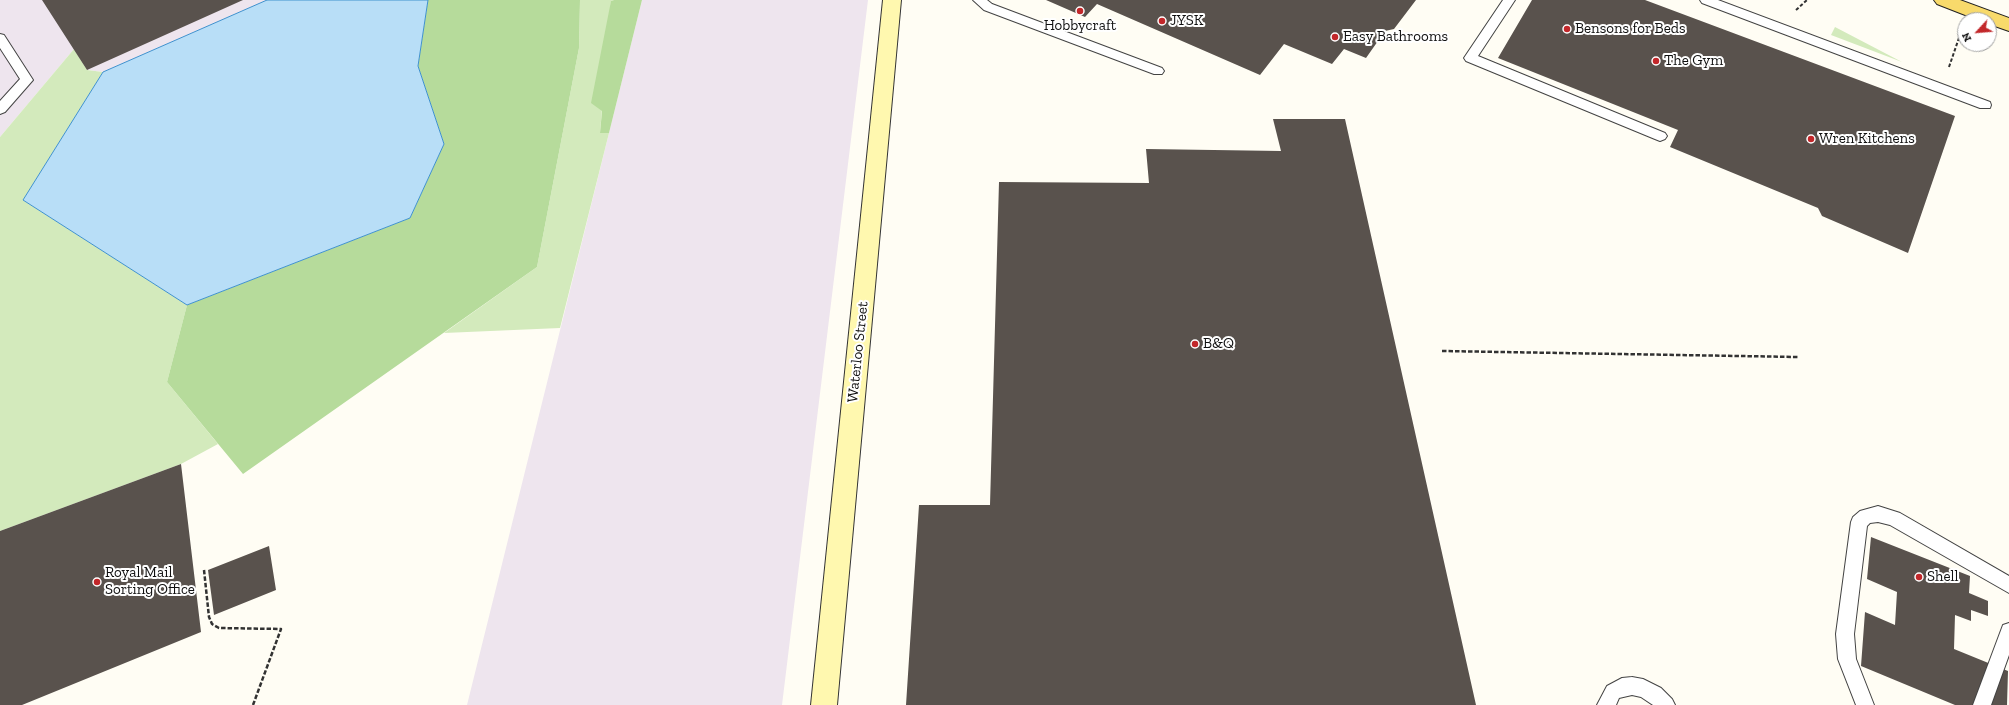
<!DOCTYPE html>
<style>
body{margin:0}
#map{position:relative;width:2009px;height:705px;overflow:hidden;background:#fffdf4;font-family:"Zilla Slab",serif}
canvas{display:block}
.north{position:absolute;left:1957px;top:12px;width:40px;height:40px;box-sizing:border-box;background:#fff;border:1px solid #9f9f9f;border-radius:50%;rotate:244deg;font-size:11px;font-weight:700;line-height:16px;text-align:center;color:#101010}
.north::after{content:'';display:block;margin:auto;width:14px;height:18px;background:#c2272a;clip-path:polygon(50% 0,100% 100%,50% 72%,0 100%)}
</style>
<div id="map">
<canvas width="2009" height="705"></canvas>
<div class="north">N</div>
</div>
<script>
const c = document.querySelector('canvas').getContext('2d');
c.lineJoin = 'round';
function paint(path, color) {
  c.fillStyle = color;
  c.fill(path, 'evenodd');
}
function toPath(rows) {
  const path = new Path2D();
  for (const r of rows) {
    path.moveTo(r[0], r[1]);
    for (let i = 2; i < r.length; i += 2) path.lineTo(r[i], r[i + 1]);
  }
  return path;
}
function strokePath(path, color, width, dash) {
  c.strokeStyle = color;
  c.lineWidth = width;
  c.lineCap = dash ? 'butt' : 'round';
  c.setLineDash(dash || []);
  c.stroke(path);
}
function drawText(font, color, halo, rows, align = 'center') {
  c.font = font + ' "Zilla Slab",serif';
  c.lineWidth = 4;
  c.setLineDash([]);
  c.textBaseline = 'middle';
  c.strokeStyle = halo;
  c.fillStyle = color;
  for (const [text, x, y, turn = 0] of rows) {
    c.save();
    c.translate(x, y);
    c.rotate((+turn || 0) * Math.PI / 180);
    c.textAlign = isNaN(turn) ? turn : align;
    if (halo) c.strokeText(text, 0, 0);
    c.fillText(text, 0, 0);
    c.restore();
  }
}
paint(toPath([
 [0,0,267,0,103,72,87,70,74,49,0,137],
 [642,0,868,0,782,705,467,705]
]), '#eee5ee');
paint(toPath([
 [580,0,614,0,611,1,600,133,609,133,560,328,444,333,537,267,579,48],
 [1835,27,1902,62,1831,35],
 [74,49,87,70,103,72,23,200,187,305,167,382,218,444,181,464,0,531,0,137]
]), '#d3eabc');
paint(toPath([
 [428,0,580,0,579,48,537,267,243,474,167,382,187,305,410,218,444,144,418,66],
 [614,0,642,0,609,133,600,133,602,111,591,103,611,1]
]), '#b6db9b');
const water = toPath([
 [267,0,428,0,418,66,444,144,410,218,187,305,23,200,103,72,267,0]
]);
paint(water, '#b8def7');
strokePath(water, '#3f91ce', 1);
paint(toPath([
 [42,0,243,0,87,70],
 [1046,0,1416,0,1394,29,1385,31,1366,58,1344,49,1332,64,1284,44,1260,75,1097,4,1085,17],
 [1532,0,1645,0,1955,116,1908,253,1822,216,1818,208,1670,147,1678,130,1498,58],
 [1273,119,1345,119,1476,705,906,705,919,505,990,505,999,182,1149,183,1146,149,1281,151],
 [181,464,201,632,22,705,0,705,0,531],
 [1871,537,1970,576,1969,593,1988,601,1988,616,1971,610,1971,621,1955,615,1954,649,2008,671,2007,705,1955,705,1861,666,1865,612,1895,625,1897,592,1867,579],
 [269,546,276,590,214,615,208,570]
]), '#59524d');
const lane = toPath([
 [973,0,987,0,992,4,1162,68,1164,71,1162,74,1154,74,984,10,973,0],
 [1503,0,1515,0,1478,56,1665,133,1667,136,1665,139,1660,141,1655,139,1466,61,1464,58,1466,55,1503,0],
 [1700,0,1718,0,1990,102,1991,105,1990,108,1980,108,1702,3,1700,0],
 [0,34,4,35,33,80,5,112,0,114,0,101,20,79,0,48,0,34],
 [1878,506,1900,513,2009,576,2009,593,1890,525,1878,522,1870,523,1867,526,1854,634,1856,659,1874,705,1856,705,1838,659,1836,634,1851,522,1853,517,1860,511,1878,506],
 [2009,623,2009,655,1991,705,1973,705,2003,625,2009,623],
 [1632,677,1643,679,1661,688,1672,699,1675,705,1653,705,1641,697,1632,695,1619,698,1616,705,1597,705,1607,686,1622,678,1632,677]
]);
const secondary = toPath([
 [883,0,901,0,837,705,811,705,883,0]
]);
const primary = toPath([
 [1934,0,1960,0,2009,18,2009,31,1989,24,1989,20,1978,20,1937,4,1934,0]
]);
strokePath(lane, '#434343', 2);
strokePath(secondary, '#323232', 2);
strokePath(primary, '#212121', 2);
strokePath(toPath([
 [1796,10,1807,0],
 [1949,67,1961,32]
]), '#323232', 2, [3.5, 2]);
strokePath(toPath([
 [1442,351,1798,357],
 [204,570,209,617,212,624,219,628,281,629,253,705]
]), '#323232', 2.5, [4.5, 2]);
paint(lane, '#fff');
paint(secondary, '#fff8af');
paint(primary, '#f8da6b');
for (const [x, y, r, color] of [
 [1080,11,4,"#c2272a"],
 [1162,21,4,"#c2272a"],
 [1567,29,4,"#c2272a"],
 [1335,37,4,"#c2272a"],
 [1656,61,4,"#c2272a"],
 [1811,139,4,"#c2272a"],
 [1195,344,4,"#c2272a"],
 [1919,577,4,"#c2272a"],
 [97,582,4,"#c2272a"]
]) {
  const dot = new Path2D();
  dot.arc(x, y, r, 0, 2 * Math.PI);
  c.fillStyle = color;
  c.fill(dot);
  strokePath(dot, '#fff', 1.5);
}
drawText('15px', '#101010', '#fff', [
 ["JYSK",1170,21],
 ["Hobbycraft",1080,26,"center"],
 ["Bensons for Beds",1575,29],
 ["Easy Bathrooms",1343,37],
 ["The Gym",1664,61],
 ["Wren Kitchens",1819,139],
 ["B&Q",1203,344],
 ["Royal Mail",105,573],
 ["Sorting Office",105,590],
 ["Shell",1927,577]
], 'left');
drawText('15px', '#101010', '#fff', [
 ["Waterloo Street",858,352,-84]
]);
</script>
